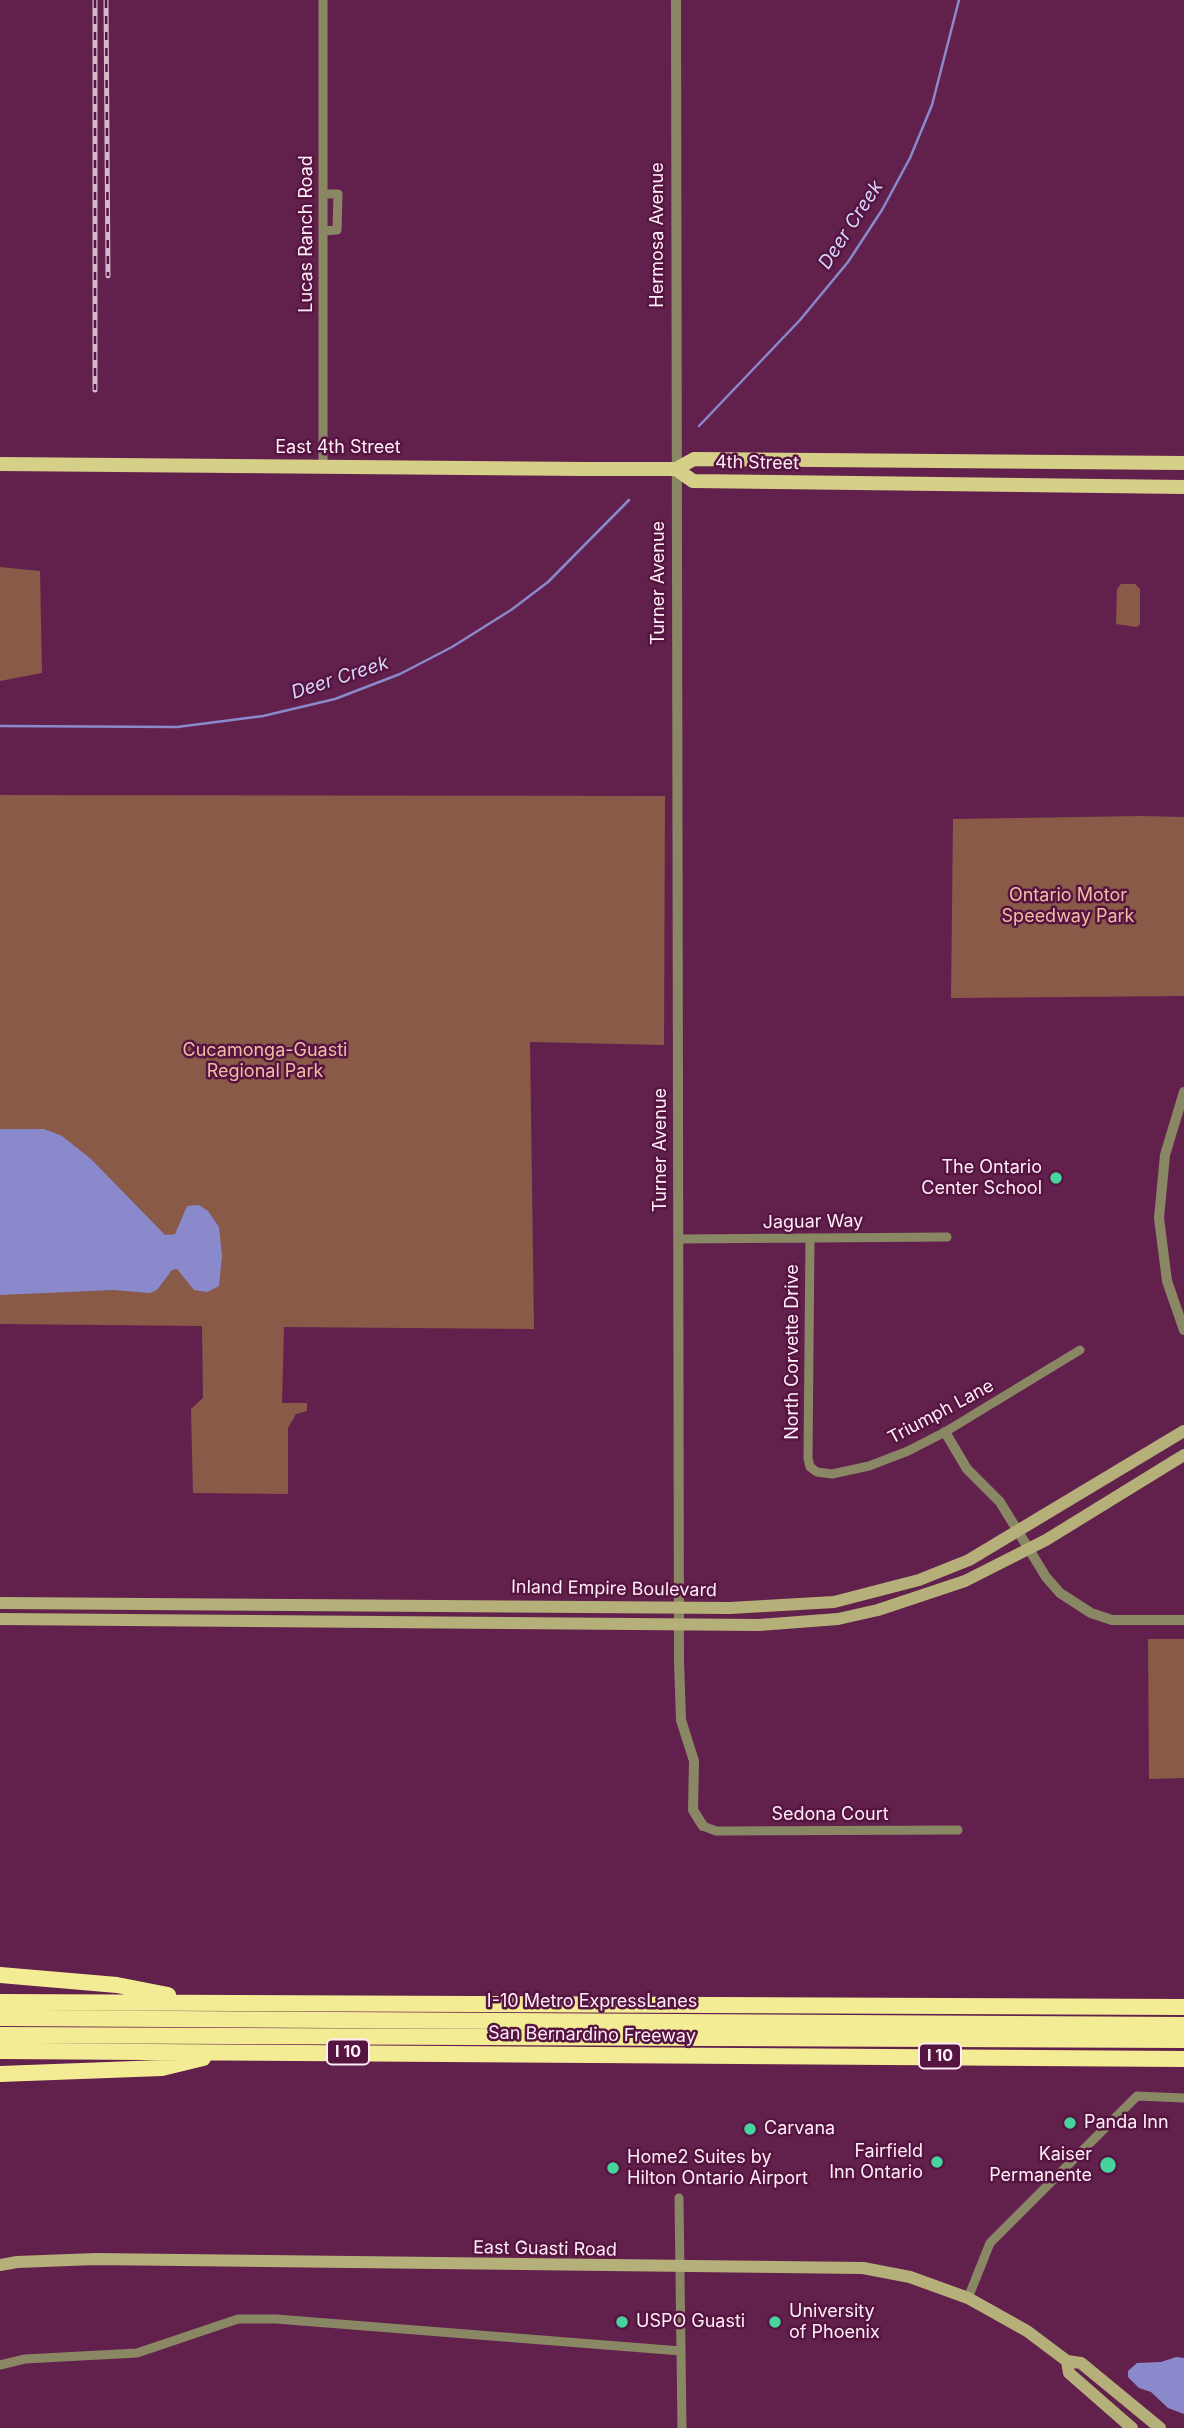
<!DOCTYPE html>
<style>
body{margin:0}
canvas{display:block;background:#62214c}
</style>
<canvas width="1184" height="2428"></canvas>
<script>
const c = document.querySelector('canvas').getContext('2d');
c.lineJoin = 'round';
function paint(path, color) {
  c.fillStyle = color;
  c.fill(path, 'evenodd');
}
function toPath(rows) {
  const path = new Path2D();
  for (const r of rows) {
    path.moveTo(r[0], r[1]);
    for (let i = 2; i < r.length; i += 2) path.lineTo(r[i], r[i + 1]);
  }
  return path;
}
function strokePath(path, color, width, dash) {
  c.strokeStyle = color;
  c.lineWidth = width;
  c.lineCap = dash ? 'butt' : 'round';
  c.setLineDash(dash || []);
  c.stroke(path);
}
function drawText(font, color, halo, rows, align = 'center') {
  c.font = font + ' Inter,sans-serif';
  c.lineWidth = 5;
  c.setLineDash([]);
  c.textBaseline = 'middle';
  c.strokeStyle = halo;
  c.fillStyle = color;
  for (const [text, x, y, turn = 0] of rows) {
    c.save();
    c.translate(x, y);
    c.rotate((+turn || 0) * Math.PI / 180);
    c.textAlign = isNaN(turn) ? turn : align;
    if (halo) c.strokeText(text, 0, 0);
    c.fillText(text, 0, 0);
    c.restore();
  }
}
paint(toPath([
 [0,567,40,571,42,673,0,681],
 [1121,584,1135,584,1140,589,1140,624,1137,627,1116,624,1117,589],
 [0,795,665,796,664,1045,530,1042,534,1329,284,1327,282,1403,307,1403,307,1411,296,1414,288,1428,288,1494,193,1493,191,1409,203,1398,202,1326,0,1324],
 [1142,816,1184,817,1184,996,951,998,953,819],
 [1148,1639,1184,1639,1184,1778,1149,1779]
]), '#885a47');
paint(toPath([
 [0,1129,44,1129,62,1136,91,1159,165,1235,175,1234,187,1206,199,1205,208,1211,219,1227,222,1256,219,1286,207,1292,194,1290,177,1269,172,1270,157,1290,150,1293,113,1290,0,1295],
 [1176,2357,1184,2358,1184,2414,1168,2408,1151,2392,1139,2388,1128,2377,1128,2371,1137,2363,1161,2362]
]), '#8a89cb');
strokePath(toPath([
 [699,426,800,320,848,262,882,210,910,158,932,105,959,0],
 [0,726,177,727,263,716,335,699,400,674,452,647,511,610,548,582,629,500]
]), '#8a89cb', 2.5);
strokePath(toPath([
 [323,0,323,468],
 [323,194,338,194,337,230,323,231],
 [810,1238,808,1458,810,1467,817,1472,832,1474,869,1466,908,1451,945,1432,1080,1350],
 [679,1239,947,1237],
 [703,1826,716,1831,958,1830],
 [679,2198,682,2428],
 [968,2298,990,2243,1137,2096,1184,2098],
 [0,2365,25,2359,137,2353,238,2319,276,2319,681,2351]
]), '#8a8765', 9);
strokePath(toPath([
 [676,0,679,1661,681,1720,694,1761,693,1810,703,1826],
 [1184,1092,1165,1155,1159,1218,1167,1281,1184,1330],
 [945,1432,967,1469,1000,1502,1046,1577,1060,1593,1091,1613,1112,1620,1184,1620]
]), '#8a8765', 10);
strokePath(toPath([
 [0,1603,730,1608,834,1602,919,1580,969,1560,1184,1431],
 [0,1619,759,1625,838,1619,878,1610,965,1581,1046,1540,1184,1455],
 [0,2265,17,2262,96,2259,863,2268,910,2277,968,2298,1027,2331,1067,2361,1081,2363,1160,2428],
 [1067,2361,1069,2373,1132,2428]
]), '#b5b079', 12);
strokePath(toPath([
 [0,464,585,469,676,469,694,459,1184,463],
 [676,469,693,481,1184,487]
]), '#d6cf88', 14);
strokePath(toPath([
 [0,1975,117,1985,168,1995],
 [0,2002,1184,2007],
 [0,2018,1184,2025],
 [0,2035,1184,2040],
 [0,2051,1184,2059],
 [0,2074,162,2068,203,2058]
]), '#f4ec95', 16);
const rail = toPath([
 [95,0,95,390],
 [106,0,108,276]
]);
strokePath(rail, '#d6b8ca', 5);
strokePath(rail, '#561541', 2.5, [8]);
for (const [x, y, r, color] of [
 [1056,1178,7,"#46d49e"],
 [1070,2123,7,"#46d49e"],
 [750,2129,7,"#46d49e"],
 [937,2162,7,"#46d49e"],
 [1108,2165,9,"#46d49e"],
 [613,2168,7,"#46d49e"],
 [622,2322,7,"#46d49e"],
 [775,2322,7,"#46d49e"]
]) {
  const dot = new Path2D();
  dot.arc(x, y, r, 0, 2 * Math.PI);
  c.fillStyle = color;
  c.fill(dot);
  strokePath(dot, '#561541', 2.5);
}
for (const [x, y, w] of [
 [348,2052,42],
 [940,2056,42]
]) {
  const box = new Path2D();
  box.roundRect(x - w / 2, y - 12.5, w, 25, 5);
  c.fillStyle = '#561541';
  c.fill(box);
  strokePath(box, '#ffeef7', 2);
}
drawText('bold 16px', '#ffeef7', null, [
 ["I 10",348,2052],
 ["I 10",940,2056]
]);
drawText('18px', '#ffeef7', '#561541', [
 ["Lucas Ranch Road",307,234,-90],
 ["Hermosa Avenue",658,235,-90],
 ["East 4th Street",338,448],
 ["4th Street",757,463,1],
 ["Turner Avenue",659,583,-90],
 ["Turner Avenue",661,1150,-90],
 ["Jaguar Way",813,1222,-1],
 ["North Corvette Drive",793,1352,-90],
 ["Triumph Lane",941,1412,-28],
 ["Inland Empire Boulevard",614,1589,1],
 ["Sedona Court",830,1815],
 ["I-10 Metro ExpressLanes",592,2002],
 ["San Bernardino Freeway",592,2035,1],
 ["East Guasti Road",545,2249,1]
]);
drawText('18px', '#f5bba2', '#561541', [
 ["Ontario Motor",1068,896],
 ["Speedway Park",1068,917],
 ["Cucamonga-Guasti",265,1051],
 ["Regional Park",265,1072]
]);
drawText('18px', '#ffeef7', '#561541', [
 ["The Ontario",1042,1168,"right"],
 ["Center School",1042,1189,"right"],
 ["Panda Inn",1084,2123],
 ["Carvana",764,2129],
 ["Fairfield",923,2152,"right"],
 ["Inn Ontario",923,2173,"right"],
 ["Kaiser",1092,2155,"right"],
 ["Permanente",1092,2176,"right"],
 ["Home2 Suites by",627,2158],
 ["Hilton Ontario Airport",627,2179],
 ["University",789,2312],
 ["of Phoenix",789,2333],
 ["USPO Guasti",636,2322]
], 'left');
drawText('italic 19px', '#d5d7fc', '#561541', [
 ["Deer Creek",851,225,-57],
 ["Deer Creek",340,678,-18]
]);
</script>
